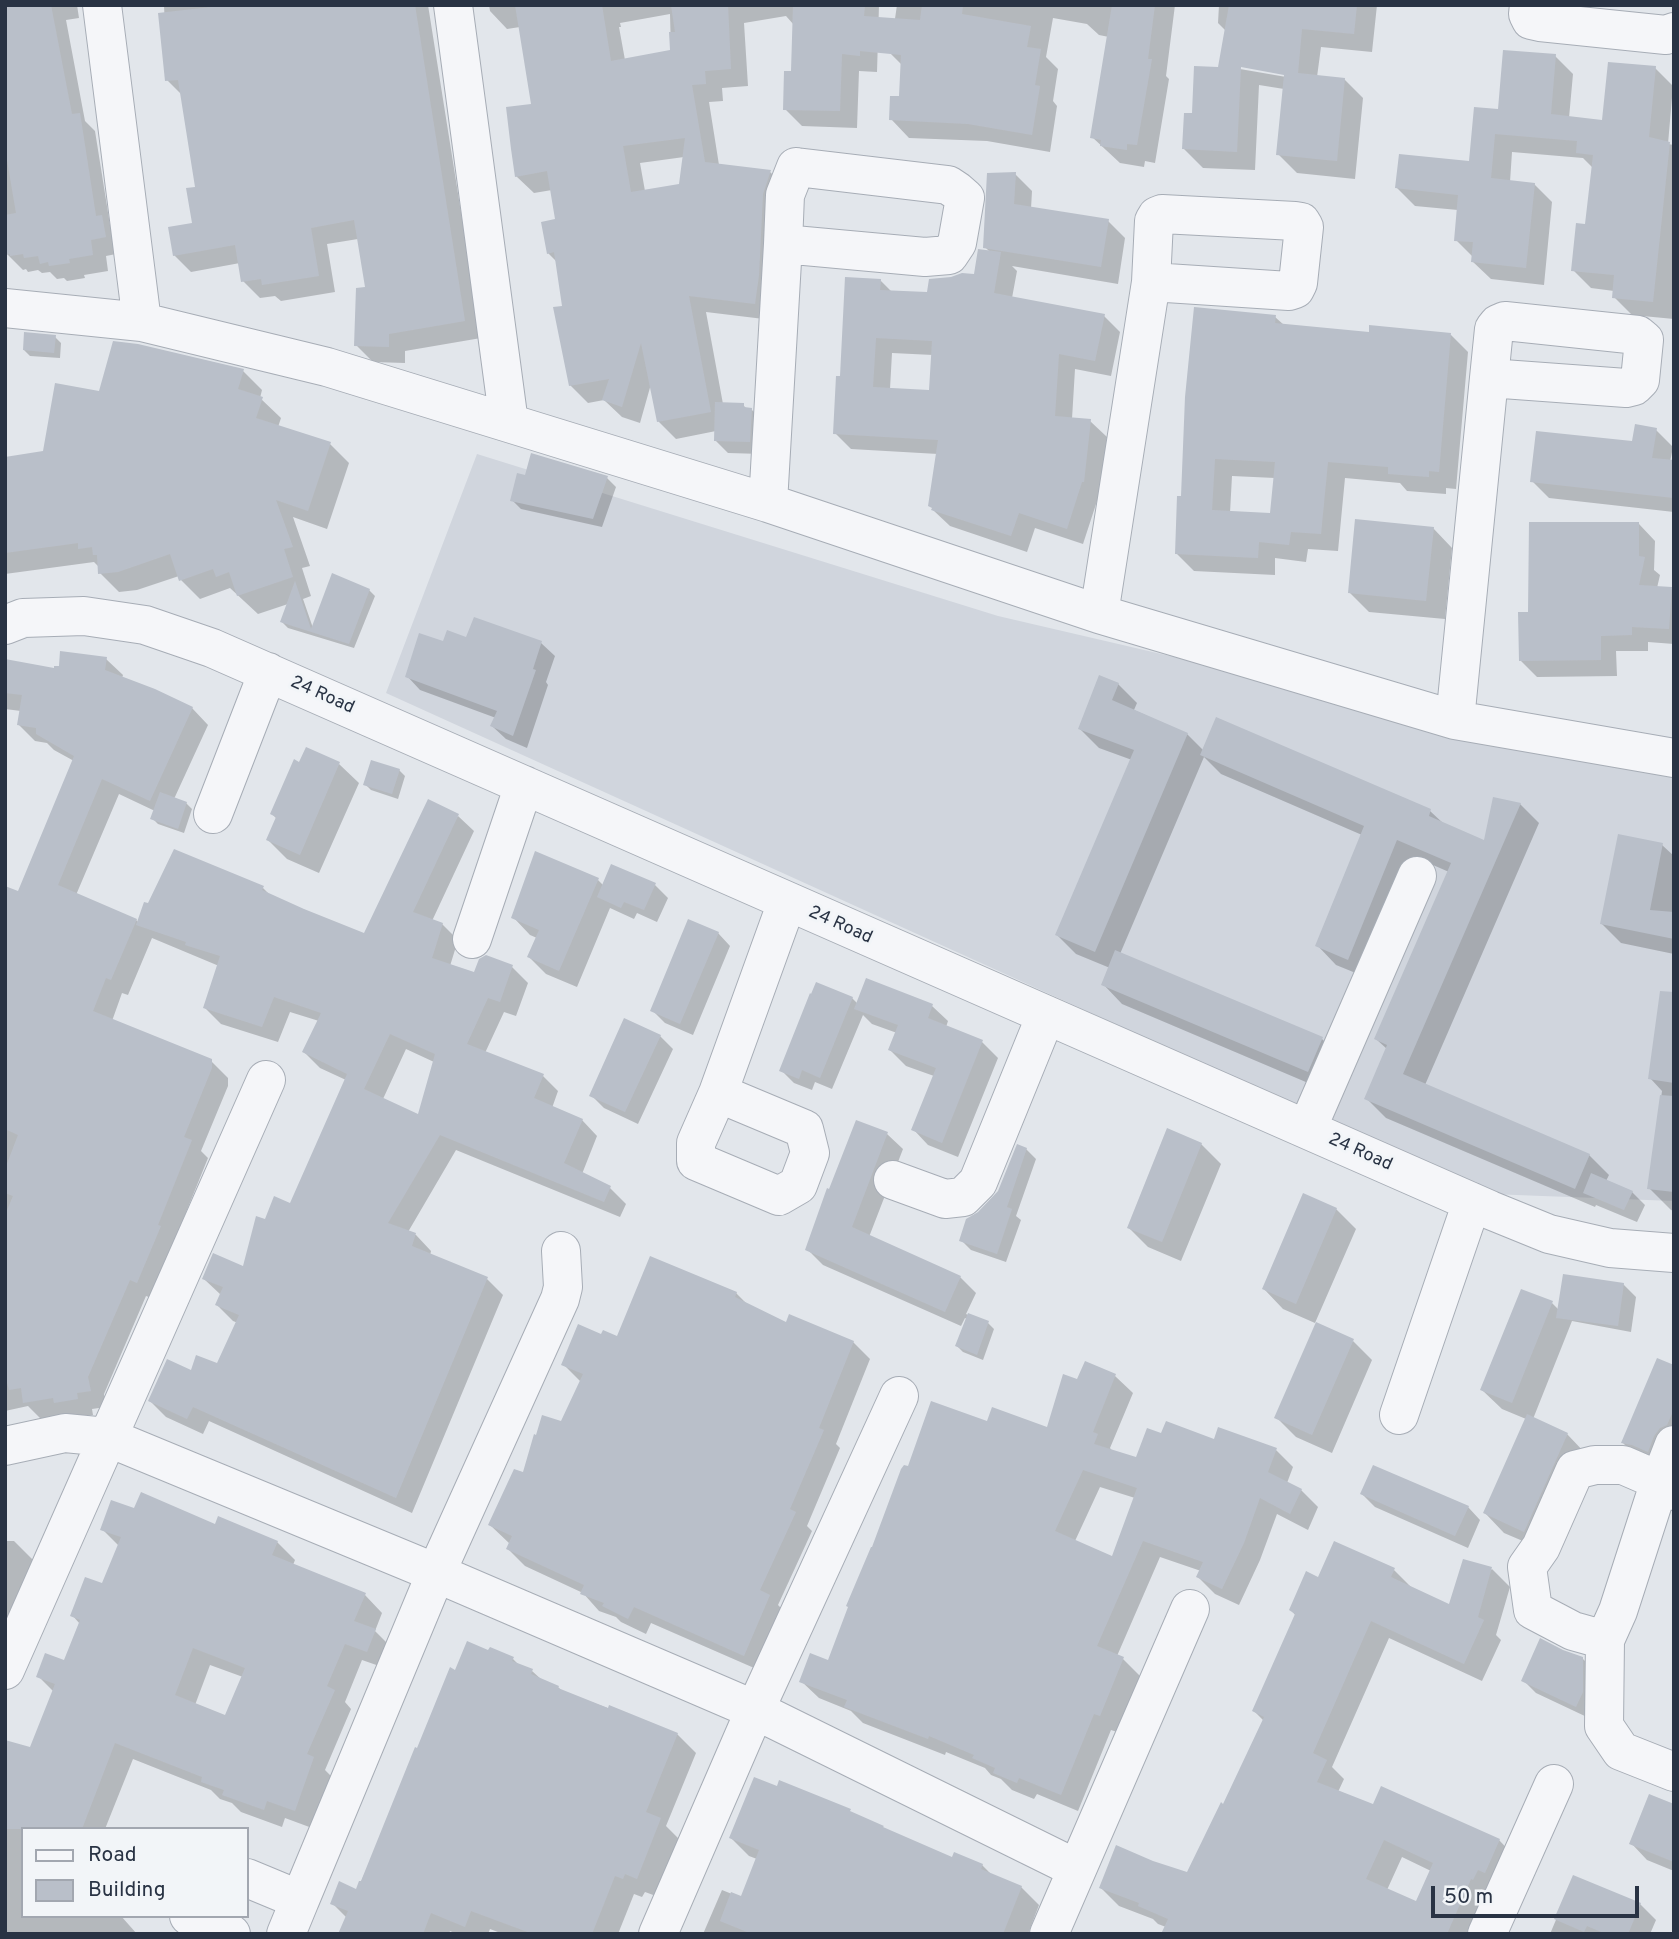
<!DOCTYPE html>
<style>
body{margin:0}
#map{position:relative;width:1679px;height:1939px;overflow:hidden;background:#e2e6eb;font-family:Overpass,sans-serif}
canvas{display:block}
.frame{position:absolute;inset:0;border:7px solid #293344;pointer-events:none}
.legend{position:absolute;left:21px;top:1827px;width:228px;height:91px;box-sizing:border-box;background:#f2f5f8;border:2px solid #a2a7b0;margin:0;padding:9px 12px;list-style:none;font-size:21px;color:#293344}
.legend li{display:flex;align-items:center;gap:14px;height:35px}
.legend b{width:35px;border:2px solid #a2a7b0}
.scale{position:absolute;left:1431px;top:1886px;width:208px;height:32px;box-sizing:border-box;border:4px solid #293344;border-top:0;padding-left:9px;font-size:21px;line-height:24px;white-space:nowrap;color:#293344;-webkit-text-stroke:5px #f2f5f8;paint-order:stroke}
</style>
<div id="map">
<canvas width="1679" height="1939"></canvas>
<div class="frame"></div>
<ul class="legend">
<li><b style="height:9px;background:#f5f6f9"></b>Road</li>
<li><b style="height:19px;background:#b9bfc9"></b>Building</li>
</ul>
<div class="scale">50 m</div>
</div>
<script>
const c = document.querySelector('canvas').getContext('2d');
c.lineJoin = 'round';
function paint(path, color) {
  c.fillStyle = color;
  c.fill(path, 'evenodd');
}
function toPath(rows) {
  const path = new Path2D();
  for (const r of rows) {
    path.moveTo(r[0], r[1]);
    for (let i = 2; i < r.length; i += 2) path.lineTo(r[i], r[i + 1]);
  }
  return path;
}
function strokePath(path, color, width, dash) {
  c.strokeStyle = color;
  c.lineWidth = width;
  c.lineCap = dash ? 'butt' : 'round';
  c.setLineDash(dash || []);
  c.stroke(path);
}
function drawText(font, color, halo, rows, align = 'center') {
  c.font = font + ' Overpass,sans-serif';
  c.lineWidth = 6;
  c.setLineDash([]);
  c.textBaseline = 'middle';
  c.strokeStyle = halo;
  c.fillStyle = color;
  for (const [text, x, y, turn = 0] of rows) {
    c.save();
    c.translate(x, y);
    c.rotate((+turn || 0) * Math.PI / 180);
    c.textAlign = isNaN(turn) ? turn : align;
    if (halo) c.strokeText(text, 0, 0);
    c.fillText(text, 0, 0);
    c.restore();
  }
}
paint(toPath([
 [477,454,998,616,1604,757,1674,770,1674,1201,1490,1194,386,693]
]), '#d0d5dd');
paint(toPath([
 [5,5,77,5,79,18,66,20,85,121,95,131,110,225,118,233,121,253,106,256,108,271,84,275,85,278,67,281,64,278,57,279,50,272,42,273,38,270,28,272,26,269,23,270,5,252],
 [164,5,428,5,481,338,405,351,405,363,373,362,356,345,367,288,358,239,327,244,335,292,281,301,275,296,260,298,243,281,240,263,191,272,174,255,194,224,197,188,183,96,167,80],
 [489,5,879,5,877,72,859,71,857,128,802,126,785,109,792,73,794,25,786,16,744,23,748,86,722,88,723,101,709,102,719,165,770,172,788,189,772,320,706,312,723,404,743,405,747,409,751,409,764,422,762,454,728,453,715,440,716,431,676,439,658,421,651,384,640,423,622,417,604,400,588,403,570,385,564,307,557,262,548,253,557,221,552,190,534,193,516,176,533,106,520,27,507,29,490,11],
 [670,14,671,52,625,60,619,27,621,27,620,23],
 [684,157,680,186,645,191,640,163],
 [897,5,1175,5,1166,76,1169,79,1155,163,1145,161,1144,167,1120,163,1092,137,1109,37,1099,35,1087,24,1053,18,1046,57,1058,69,1053,101,1057,106,1050,152,987,141,909,138,891,119,900,98,902,65,890,53],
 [1219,5,1377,5,1372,52,1321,47,1317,77,1344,79,1363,98,1355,179,1297,173,1278,154,1284,89,1259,85,1255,170,1203,168,1184,149,1194,115,1220,69,1226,31,1218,23],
 [1240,65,1293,74,1292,78,1240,69],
 [1555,56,1573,74,1569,118,1603,122,1655,68,1673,86,1668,144,1674,145,1674,319,1632,315,1614,297,1614,291,1591,288,1573,270,1586,226,1593,168,1583,158,1512,152,1510,182,1534,184,1552,202,1544,285,1491,279,1472,261,1473,257,1456,240,1458,210,1415,206,1397,188,1471,163,1500,111],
 [1015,174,1032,191,1031,209,1108,221,1125,238,1118,284,1012,266,1017,271,1012,298,1104,316,1120,332,1111,376,1075,369,1072,419,1090,421,1107,437,1100,498,1098,498,1083,544,1035,528,1027,552,950,526,933,510,938,454,851,449,835,433,841,378,880,280,892,292,929,294,975,276,991,253,985,247],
 [892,353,933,355,930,391,890,389],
 [1275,317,1284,325,1370,334,1451,335,1468,352,1456,489,1446,488,1446,494,1407,491,1400,483,1345,478,1338,551,1308,549,1306,562,1275,558,1275,575,1194,571,1177,554,1182,498],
 [1232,476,1275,478,1272,514,1230,513],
 [55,337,61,343,60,358,30,356,24,350],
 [243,371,262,390,260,398,281,418,278,427,330,444,349,463,327,529,293,517,310,566,302,568,311,596,303,599,313,628,369,590,375,596,354,648,288,628,282,622,288,604,258,614,230,588,200,599,181,580,179,576,137,590,119,592,100,573,99,567,94,562,5,574,5,458,44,453,101,393],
 [1656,430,1673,447,1670,462,1674,462,1674,512,1549,498,1532,481,1634,443],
 [607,478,616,487,602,527,521,509,512,500],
 [1639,524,1655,541,1654,570,1660,575,1657,588,1671,589,1674,591,1674,644,1648,642,1648,651,1616,651,1617,676,1537,677,1521,661],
 [1433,528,1452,548,1445,619,1369,612,1350,593],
 [475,619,541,643,555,656,546,682,548,685,527,748,506,739,492,726,496,718,420,690,407,676,444,643,467,640],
 [106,659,123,675,122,678,192,708,208,725,174,799,186,803,192,809,184,833,158,824,152,818,155,811,119,794,76,895,136,920,139,923,263,888,271,896,365,935,458,816,474,831,432,921,442,924,458,940,450,966,475,975,512,967,528,983,516,1016,504,1012,485,1053,543,1076,558,1091,552,1108,582,1120,597,1136,582,1174,610,1188,626,1204,620,1217,456,1150,408,1232,416,1235,431,1251,430,1256,487,1279,503,1295,412,1513,209,1421,203,1434,166,1417,150,1401,192,1373,218,1365,238,1323,233,1321,217,1305,221,1295,204,1279,244,1269,266,1221,291,1205,346,1080,320,1068,304,1052,319,1021,290,1012,278,1042,221,1024,205,1008,219,966,152,938,128,995,122,993,112,1021,211,1061,228,1078,228,1086,201,1151,208,1158,174,1242,154,1299,146,1296,104,1394,106,1407,92,1409,93,1415,72,1419,41,1419,28,1406,5,1411,5,887,19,893,74,761,54,750,47,743,35,741,19,725,21,711,5,709,5,664,55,670],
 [406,1049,434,1062,420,1116,383,1099],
 [1118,684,1137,703,1134,710,1187,734,1204,751,1430,811,1444,824,1485,842,1520,804,1539,823,1425,1085,1589,1155,1609,1175,1606,1181,1632,1192,1645,1205,1637,1222,1596,1205,1595,1207,1386,1118,1367,1099,1387,1049,1376,1039,1449,872,1417,858,1368,978,1336,965,1317,945,1362,835,1221,774,1204,757,1120,954,1322,1039,1341,1058,1327,1091,1122,1004,1103,984,1110,968,1076,954,1057,935,1132,760,1099,748,1080,729],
 [339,764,359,783,319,873,287,859,268,840,277,819,272,814],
 [399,770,405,776,398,799,371,790,365,784],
 [1662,845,1674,856,1674,904,1671,920,1674,923,1674,954,1621,943,1602,924],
 [598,880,604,886,655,885,668,898,657,922,637,913,634,919,610,908,577,987,546,974,529,957,537,938,530,935,513,917],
 [718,933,730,946,693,1035,665,1023,652,1010],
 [852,998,858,1004,932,1006,948,1021,946,1027,982,1042,998,1058,958,1157,928,1145,913,1129,934,1076,906,1066,890,1050,897,1033,872,1024,863,1015,832,1089,815,1082,812,1090,794,1083,781,1070],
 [1674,1008,1674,1211,1671,1210,1649,1188,1662,1091,1650,1078],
 [660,1036,673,1049,638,1124,604,1108,591,1095],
 [857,1122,887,1134,903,1149,869,1237,960,1277,976,1293,966,1314,988,1323,994,1329,983,1360,963,1352,957,1346,967,1319,965,1318,961,1326,823,1265,807,1249],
 [1201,1144,1221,1164,1181,1261,1148,1247,1129,1228],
 [1026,1149,1036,1159,1016,1216,1021,1220,1006,1262,971,1250,961,1240,980,1214,1000,1192],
 [1336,1209,1356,1229,1315,1323,1283,1309,1264,1289],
 [1623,1284,1636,1297,1631,1332,1572,1321,1533,1419,1567,1434,1586,1454,1544,1550,1504,1533,1485,1513,1526,1419,1502,1409,1482,1390,1552,1303,1559,1310],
 [736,1293,749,1306,787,1324,853,1342,870,1359,836,1444,840,1448,807,1526,812,1531,778,1605,787,1614,761,1671,651,1623,646,1634,621,1622,616,1617,599,1611,583,1593,525,1566,508,1549,510,1544,490,1525,562,1423,581,1382,563,1364,602,1336,618,1338],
 [1353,1341,1372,1360,1332,1453,1296,1437,1276,1417],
 [1086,1364,1115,1376,1133,1393,1110,1448,1113,1452,1137,1459,1162,1435,1276,1450,1293,1467,1287,1483,1301,1490,1318,1507,1308,1530,1277,1514,1260,1560,1239,1605,1215,1594,1198,1577,1201,1571,1160,1557,1117,1656,1123,1659,1140,1676,1117,1732,1111,1730,1078,1811,1037,1794,1034,1799,1012,1790,1001,1779,991,1775,985,1768,946,1752,945,1755,863,1723,851,1711,819,1698,801,1681,829,1662,909,1469,988,1423,1048,1429,1078,1381],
 [1100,1487,1135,1498,1113,1558,1075,1541],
 [1674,1367,1674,1440,1661,1463,1635,1455,1623,1443],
 [1362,1494,1468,1507,1480,1520,1468,1548,1375,1507],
 [135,1510,216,1526,277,1542,295,1560,293,1565,365,1595,382,1613,375,1631,392,1648,385,1668,362,1660,345,1702,351,1709,325,1770,331,1776,312,1828,285,1818,282,1827,241,1812,232,1803,220,1799,211,1790,133,1759,105,1829,23,1829,23,1916,121,1916,137,1934,5,1934,5,1762,31,1749,54,1692,38,1676,65,1663,80,1624,72,1615,103,1585,119,1546,102,1529],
 [210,1665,243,1677,226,1717,195,1705],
 [5,1541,14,1541,40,1567,5,1652],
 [1492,1569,1510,1587,1496,1635,1501,1640,1482,1681,1389,1638,1332,1767,1344,1779,1338,1792,1374,1806,1499,1840,1517,1859,1473,1934,1163,1934,1166,1927,1158,1924,1153,1919,1119,1906,1101,1888,1153,1862,1188,1874,1224,1806,1264,1721,1254,1711,1296,1616,1291,1610,1319,1579,1394,1570,1412,1588,1450,1607],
 [1402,1857,1431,1871,1417,1903,1387,1890],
 [1582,1658,1595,1671,1589,1718,1536,1693,1523,1680],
 [513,1659,520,1666,532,1671,542,1680,558,1687,562,1691,677,1734,696,1753,666,1826,679,1839,656,1896,645,1892,642,1897,634,1894,618,1934,503,1934,490,1929,488,1934,457,1934,450,1931,449,1934,340,1934,347,1918,332,1903,357,1891,418,1750,456,1672],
 [1674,1806,1674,1871,1647,1860,1631,1843],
 [853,1815,953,1859,982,1865,993,1876,1021,1887,1039,1905,1028,1934,703,1934,722,1890,742,1898,757,1859,749,1856,731,1838],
 [1574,1877,1640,1904,1656,1920,1650,1934,1550,1934]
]), '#0003');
paint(toPath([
 [5,5,51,5,72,114,80,113,96,216,102,215,106,237,91,240,93,255,69,259,70,263,49,266,48,262,40,264,38,256,24,258,23,254,10,256,10,254,5,255,5,215,16,213,5,148],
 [229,5,415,5,465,321,389,334,389,347,354,346,356,288,365,287,354,220,311,228,319,276,262,285,261,279,241,282,235,245,173,256,168,227,192,223,186,188,195,187,178,80,165,81,158,13],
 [515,5,602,5,611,61,670,50,669,32,675,32,671,5,728,5,731,69,705,71,706,84,692,85,705,162,771,170,763,194,759,275,755,304,689,296,711,412,657,422,641,343,622,407,602,400,609,379,569,386,553,307,562,306,554,252,547,254,541,222,555,219,547,171,515,177,511,149,506,107,531,104],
 [685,138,679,184,631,192,623,146],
 [793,5,865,5,864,16,920,20,922,5,963,5,962,14,1031,26,1027,47,1041,49,1035,85,1040,86,1032,135,968,124,889,120,890,96,899,96,901,55,860,51,860,56,842,54,840,111,783,110,784,71,791,71],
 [1112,5,1155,5,1148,59,1152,59,1137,145,1127,144,1127,150,1100,146,1101,140,1090,138],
 [1229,5,1357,5,1354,34,1302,29,1298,73,1345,78,1337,161,1276,155,1284,75,1241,67,1237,152,1182,149,1184,113,1192,113,1194,66,1218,67],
 [1503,50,1556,54,1551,114,1602,120,1608,62,1656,66,1649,137,1670,142,1653,302,1612,298,1614,275,1571,271,1576,223,1585,224,1593,155,1576,153,1577,141,1495,134,1491,178,1535,183,1526,268,1471,262,1473,242,1454,241,1458,195,1395,188,1399,154,1469,161,1474,107,1498,109],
 [1016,172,1014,204,1109,219,1101,267,983,248,987,173],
 [978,249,1001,252,994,293,1105,314,1095,361,1059,354,1055,416,1091,419,1084,482,1082,482,1067,529,1019,513,1011,536,931,510,932,508,928,506,938,440,833,434,836,376,840,376,845,277,881,279,880,290,927,292,929,279,951,277,962,273,974,274],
 [876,338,932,341,929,390,873,387],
 [1194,307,1276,315,1275,323,1369,332,1369,325,1451,333,1439,472,1429,471,1429,477,1388,474,1388,467,1328,462,1321,534,1291,532,1289,545,1259,542,1258,558,1175,554,1177,496,1181,496,1185,397],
 [1215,459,1275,462,1270,513,1212,510],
 [24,332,56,335,54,353,23,350],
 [113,341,138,344,244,369,238,389,263,397,256,418,331,442,308,511,276,500,293,547,284,549,293,577,237,596,229,572,216,577,213,569,179,581,170,554,118,572,98,574,97,555,93,555,92,547,78,549,78,543,5,553,5,457,43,451,55,383,99,391],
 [715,402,744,403,744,407,752,408,750,442,714,441],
 [1635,424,1657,428,1652,458,1674,460,1674,498,1530,482,1536,431,1632,441],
 [531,453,608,476,593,519,510,501,517,473,525,475],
 [1355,519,1434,527,1426,601,1348,593],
 [1529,522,1639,522,1639,556,1645,557,1639,585,1672,587,1669,629,1632,627,1632,635,1601,636,1601,660,1519,661,1518,612,1528,612],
 [332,573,370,589,349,644,280,622,295,581,311,629],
 [474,617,542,641,533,669,536,670,513,736,490,726,497,711,405,677,419,633,443,641,447,630,466,637],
 [60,651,107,657,105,670,155,689,193,707,150,801,102,779,58,885,137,919,111,980,106,978,93,1011,212,1059,212,1068,184,1137,192,1140,158,1225,161,1226,137,1283,130,1280,88,1377,91,1391,77,1393,78,1399,54,1403,53,1398,23,1403,21,1388,9,1390,5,1375,5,1215,13,1196,5,1193,5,1169,18,1135,5,1129,5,886,18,891,74,756,36,734,36,728,17,725,22,695,5,693,5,659,54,668,54,666,59,666],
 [1099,675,1119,683,1112,700,1188,733,1095,952,1055,935,1134,750,1078,729],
 [1216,717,1431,809,1429,816,1484,840,1493,797,1521,803,1403,1074,1590,1154,1575,1189,1364,1099,1387,1045,1374,1039,1451,863,1397,840,1348,960,1315,946,1364,826,1200,755],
 [306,747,340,762,300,855,266,840,276,817,270,814,294,759,299,762],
 [371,760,400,769,392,794,363,785],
 [160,792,187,802,178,829,150,819],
 [428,799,459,814,413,912,443,923,432,958,474,972,479,959,486,955,513,965,500,1002,488,998,467,1044,544,1074,534,1098,583,1119,564,1163,611,1186,604,1202,440,1135,388,1223,416,1233,412,1246,488,1277,396,1498,193,1407,187,1419,148,1401,167,1359,191,1370,196,1355,217,1363,239,1315,215,1305,223,1287,202,1279,213,1253,243,1266,256,1216,265,1219,274,1196,290,1203,347,1074,302,1052,321,1013,274,997,262,1027,203,1008,220,956,185,945,186,942,136,925,144,902,148,903,174,849,264,886,262,890,304,909,364,933],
 [390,1034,435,1054,418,1114,364,1089],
 [1618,834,1663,843,1650,910,1674,912,1674,939,1600,924],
 [535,851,599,878,559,971,527,957,539,930,511,918],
 [611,864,656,883,644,910,624,902,621,908,597,897],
 [688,919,719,932,680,1024,650,1011],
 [1115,950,1323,1037,1308,1072,1101,985],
 [866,978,933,1004,928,1018,983,1040,942,1143,911,1130,936,1068,888,1050,898,1025,854,1009],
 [816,982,853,997,820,1078,802,1070,799,1079,779,1071,810,993,811,994],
 [1660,991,1674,992,1674,1083,1648,1079],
 [624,1018,661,1035,625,1112,589,1096],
 [1660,1095,1674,1096,1674,1192,1647,1189],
 [856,1120,888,1132,852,1227,961,1276,945,1312,805,1250,827,1188,829,1189],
 [1167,1128,1202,1143,1162,1242,1127,1228],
 [1017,1144,1027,1148,1007,1207,1012,1209,997,1254,959,1241,966,1219,978,1212,998,1191],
 [1591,1173,1633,1191,1624,1210,1583,1193],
 [1303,1193,1337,1208,1296,1304,1262,1289],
 [650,1256,737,1292,735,1297,786,1322,789,1314,854,1341,819,1428,824,1430,790,1509,796,1512,760,1590,770,1595,744,1656,634,1607,628,1619,602,1606,604,1603,580,1594,584,1585,506,1549,512,1536,488,1525,514,1469,523,1472,534,1434,536,1435,542,1415,561,1421,583,1374,561,1365,578,1324,601,1334,603,1330,617,1336],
 [1563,1274,1624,1283,1618,1326,1556,1318],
 [1521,1289,1553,1301,1512,1403,1480,1390],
 [968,1313,989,1321,977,1355,955,1346],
 [1316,1322,1354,1339,1312,1435,1274,1418],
 [1657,1358,1674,1365,1674,1409,1667,1425,1660,1428,1654,1436,1648,1452,1632,1445,1621,1443],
 [1085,1361,1116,1374,1093,1432,1098,1434,1094,1444,1136,1457,1147,1428,1161,1433,1166,1421,1214,1439,1218,1427,1277,1448,1268,1472,1302,1489,1290,1514,1260,1498,1244,1543,1222,1589,1196,1577,1203,1562,1143,1541,1097,1646,1124,1657,1100,1716,1094,1714,1061,1795,1019,1778,1017,1783,993,1773,995,1768,972,1758,974,1755,929,1736,928,1739,844,1707,847,1700,799,1682,810,1653,828,1660,848,1607,846,1606,871,1547,872,1547,901,1469,904,1465,908,1466,931,1401,987,1421,992,1407,1047,1427,1063,1374,1077,1379],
 [1083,1470,1137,1488,1112,1556,1055,1531],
 [1527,1414,1568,1433,1524,1532,1483,1513],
 [1373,1465,1469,1506,1455,1536,1360,1494],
 [141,1492,215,1524,218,1516,278,1541,272,1555,366,1593,354,1621,376,1629,367,1652,345,1644,327,1686,335,1690,307,1754,314,1757,295,1811,267,1801,264,1810,222,1795,224,1790,201,1782,202,1777,115,1743,82,1829,5,1829,5,1740,30,1747,55,1684,36,1677,45,1653,64,1660,80,1620,70,1616,85,1577,102,1583,121,1537,100,1530,111,1500,134,1508],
 [193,1648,245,1668,225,1715,175,1695],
 [1334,1541,1395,1568,1391,1577,1449,1604,1463,1559,1492,1567,1478,1617,1484,1620,1464,1664,1371,1621,1313,1753,1327,1760,1317,1782,1373,1804,1381,1786,1500,1839,1485,1873,1478,1870,1473,1880,1471,1879,1447,1934,1161,1934,1168,1919,1138,1906,1139,1903,1099,1888,1116,1845,1153,1861,1187,1872,1221,1802,1223,1804,1264,1717,1252,1711,1295,1614,1289,1610,1306,1571,1318,1577],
 [1384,1840,1433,1863,1416,1901,1366,1879],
 [1540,1638,1563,1650,1583,1657,1583,1692,1576,1707,1521,1681],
 [467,1641,488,1650,490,1647,514,1657,512,1661,533,1669,531,1674,559,1686,558,1688,608,1708,609,1705,678,1733,646,1812,661,1818,637,1879,625,1874,623,1879,615,1876,592,1934,533,1934,471,1911,465,1927,431,1913,423,1934,338,1934,348,1911,330,1904,339,1881,356,1889,359,1881,361,1881,415,1747,417,1748,450,1667,455,1670],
 [754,1777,777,1786,779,1780,851,1809,850,1811,884,1826,883,1827,952,1857,954,1852,983,1864,981,1869,1022,1886,1003,1934,752,1934,720,1921,731,1892,741,1896,759,1850,729,1838],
 [1649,1794,1674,1804,1674,1862,1629,1844],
 [1573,1875,1641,1903,1628,1934,1606,1934,1587,1926,1584,1932,1554,1919]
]), '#b9bfc9');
const minor = toPath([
 [102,5,142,322],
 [453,5,509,423],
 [1529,5,1528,14,1531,20,1540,22,1666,35,1674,32],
 [796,167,948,185,957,191,965,198,957,243,949,255,925,257,783,244,785,195,796,167],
 [1162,214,1295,221,1301,222,1304,227,1298,283,1295,289,1289,291,1151,282,1154,221,1157,216,1162,214],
 [5,308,142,322,327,367,768,503,1099,614,1455,720,1674,758],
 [1505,321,1638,335,1644,340,1640,380,1634,386,1626,388,1489,378,1494,329,1498,324,1505,321],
 [768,503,783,244],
 [1099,614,1151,282],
 [5,625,23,618,84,616,145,625,212,648,1490,1210,1549,1234,1610,1248,1674,1253],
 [1455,720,1489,378],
 [213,814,268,672],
 [472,939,524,785],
 [718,1093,804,1129,810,1153,798,1185,779,1196,696,1161,696,1143,718,1093,787,902],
 [1307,1129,1417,876],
 [893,1180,945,1199,963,1197,978,1182,1046,1015],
 [1399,1415,1472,1202],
 [1674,1445,1660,1481,1618,1611,1605,1640,1573,1631,1533,1610,1527,1567,1541,1547,1575,1470,1595,1465,1623,1465,1660,1481,1674,1491],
 [5,1446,65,1433,107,1437,436,1573,755,1710,1077,1869],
 [1605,1640,1604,1726,1621,1751,1674,1772],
 [5,1670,266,1080],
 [247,1878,300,1900,286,1934],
 [300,1900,436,1573,560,1299,563,1287,561,1251],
 [189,1916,231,1934],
 [658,1934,755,1710,899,1396],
 [1049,1934,1190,1609],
 [1487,1934,1554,1784]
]);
strokePath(minor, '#a7adb6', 40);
strokePath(minor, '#f5f6f9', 38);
drawText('18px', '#293344', '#f2f5f8', [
 ["24 Road",322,696,24],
 ["24 Road",840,926,24],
 ["24 Road",1360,1153,24]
]);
</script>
